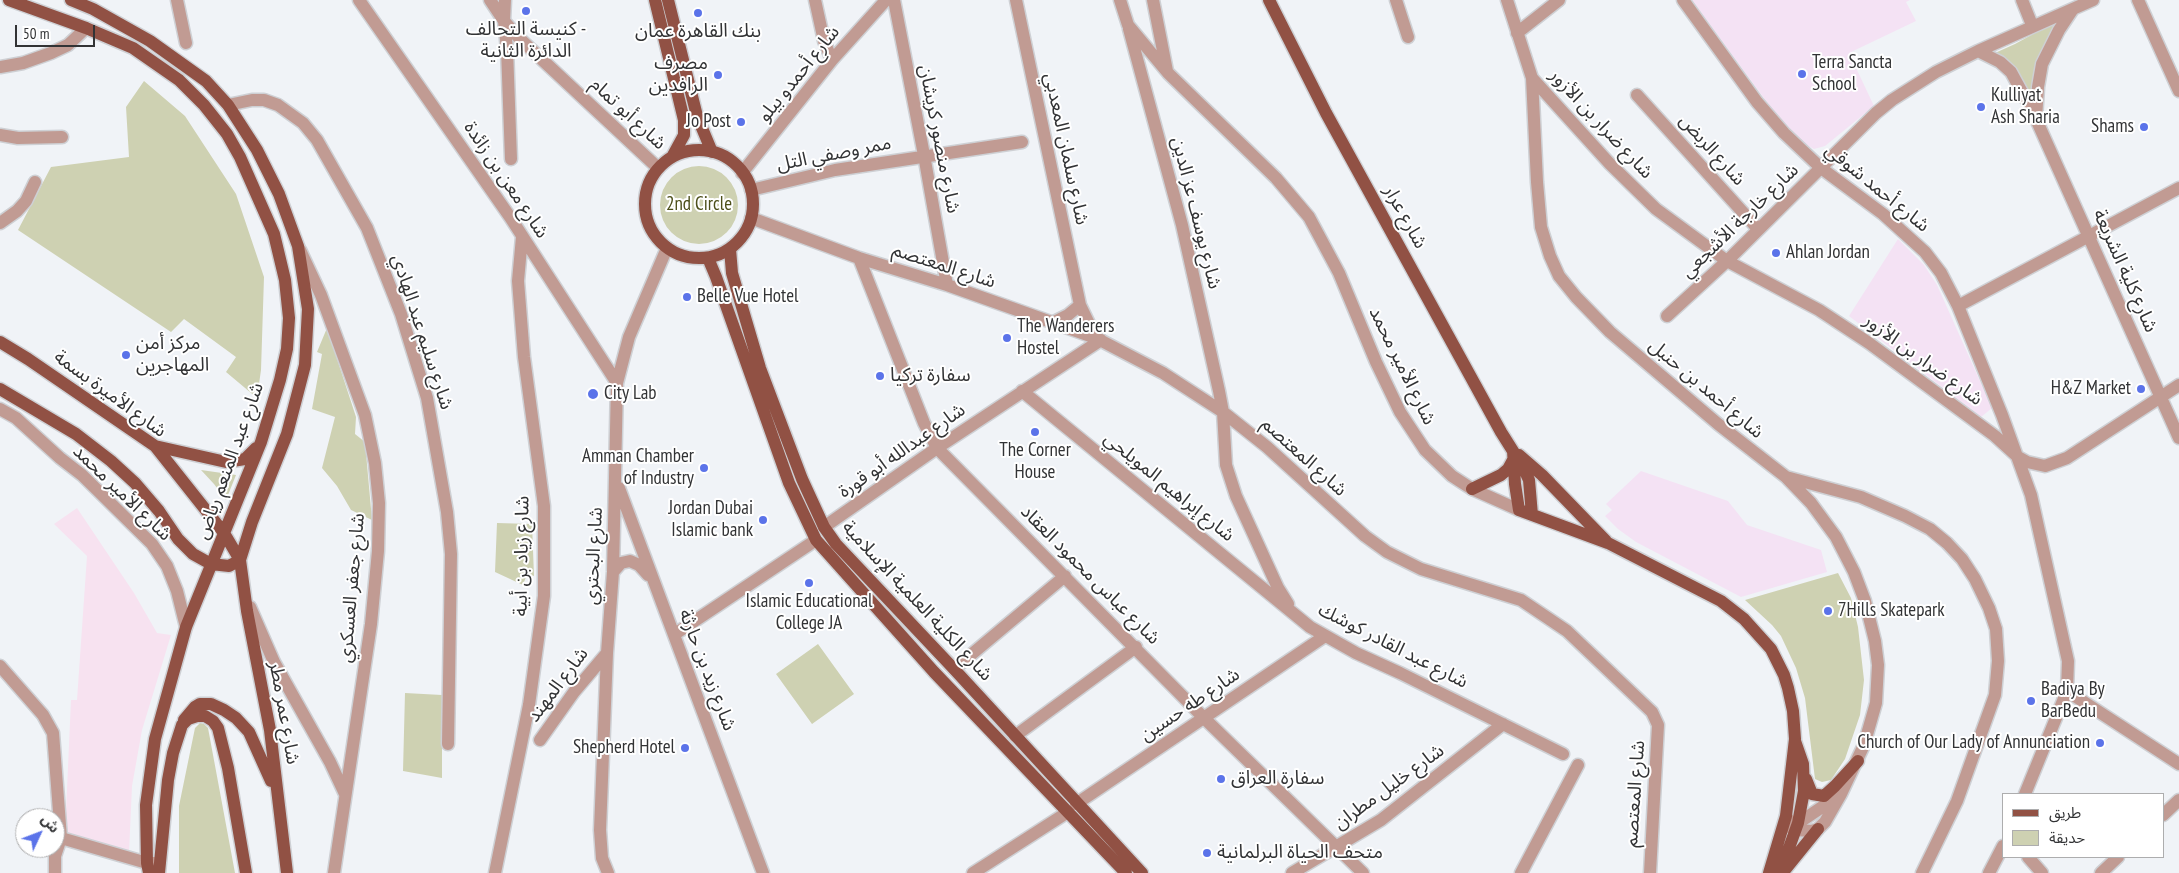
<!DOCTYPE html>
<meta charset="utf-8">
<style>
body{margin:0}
#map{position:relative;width:2179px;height:873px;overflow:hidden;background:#f0f3f7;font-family:"PT Sans Narrow","Noto Sans Arabic",sans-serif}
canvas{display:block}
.legend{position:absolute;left:2002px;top:793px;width:162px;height:65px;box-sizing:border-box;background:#fff;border:1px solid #adadae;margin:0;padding:6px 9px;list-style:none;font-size:15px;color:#323335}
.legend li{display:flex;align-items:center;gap:10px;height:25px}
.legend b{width:25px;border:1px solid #adadae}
.north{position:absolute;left:15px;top:808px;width:50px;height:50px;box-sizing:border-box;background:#fff;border:1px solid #adadae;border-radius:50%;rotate:47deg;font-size:14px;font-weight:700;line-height:20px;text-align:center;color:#323335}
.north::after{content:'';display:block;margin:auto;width:18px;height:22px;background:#5b73e9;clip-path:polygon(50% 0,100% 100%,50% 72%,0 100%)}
.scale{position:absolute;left:15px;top:25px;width:80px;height:22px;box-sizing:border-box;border:2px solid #323335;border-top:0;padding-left:6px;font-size:15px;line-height:18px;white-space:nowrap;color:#323335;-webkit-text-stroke:4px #fff;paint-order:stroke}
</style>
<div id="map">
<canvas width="2179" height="873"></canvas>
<ul class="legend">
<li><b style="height:6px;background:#915144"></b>طريق</li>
<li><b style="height:14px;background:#ced1b2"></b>حديقة</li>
</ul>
<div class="north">ش</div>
<div class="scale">50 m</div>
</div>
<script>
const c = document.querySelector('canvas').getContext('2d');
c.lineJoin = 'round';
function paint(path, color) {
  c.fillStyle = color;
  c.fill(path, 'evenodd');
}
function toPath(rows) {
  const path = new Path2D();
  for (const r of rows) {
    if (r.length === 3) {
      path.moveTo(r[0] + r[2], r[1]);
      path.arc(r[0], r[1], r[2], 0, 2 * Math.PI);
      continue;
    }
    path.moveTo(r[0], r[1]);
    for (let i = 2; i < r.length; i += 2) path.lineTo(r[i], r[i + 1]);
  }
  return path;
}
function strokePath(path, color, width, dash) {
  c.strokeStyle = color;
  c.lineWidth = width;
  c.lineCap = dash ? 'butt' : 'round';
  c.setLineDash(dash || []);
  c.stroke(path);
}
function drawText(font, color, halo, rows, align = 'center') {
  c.font = font + ' "PT Sans Narrow","Noto Sans Arabic",sans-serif';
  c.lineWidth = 4;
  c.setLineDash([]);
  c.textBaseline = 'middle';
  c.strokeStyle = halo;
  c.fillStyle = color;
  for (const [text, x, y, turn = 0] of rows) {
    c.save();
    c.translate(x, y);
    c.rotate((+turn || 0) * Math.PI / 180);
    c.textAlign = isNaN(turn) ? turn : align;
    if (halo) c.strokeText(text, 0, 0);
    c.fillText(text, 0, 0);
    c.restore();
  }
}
paint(toPath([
 [77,508,134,593,157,633,171,635,142,730,132,786,129,853,65,835,71,700,77,700,87,556,54,524]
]), '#f7e2f0');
paint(toPath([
 [1692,0,1910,0,1906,2,1916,21,1849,53,1874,106,1825,146,1814,149,1805,144,1774,112],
 [1898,239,1924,265,1937,285,1992,408,1981,417,1849,316],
 [1641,471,1728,501,1747,525,1821,550,1827,572,1741,597,1636,542,1618,529,1605,516,1612,510,1606,504]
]), '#f4e2f4');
paint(toPath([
 [2055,22,2036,65,2031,96,2018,71,1995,53,2015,44],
 [144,81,185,116,236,194,264,277,261,370,257,398,226,372,236,357,184,319,171,332,18,230,51,167,129,157,126,107],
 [699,205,39],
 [327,328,356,417,355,434,365,442,372,520,351,510,337,486,322,468,335,417,312,409,322,354,317,352],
 [201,470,236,475,226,500,214,484],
 [497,523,532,524,534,576,527,574,523,585,495,572],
 [1838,573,1851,598,1858,627,1864,680,1860,715,1845,759,1831,780,1822,782,1815,779,1805,698,1796,668,1781,636,1772,625,1745,600],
 [818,644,854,694,812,724,776,674],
 [405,693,442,695,442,778,403,771],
 [200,723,204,724,208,728,235,873,179,873,179,806,195,728]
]), '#ced1b2');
const minor = toPath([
 [177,0,186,43],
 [359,0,510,217,617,383],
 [490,0,504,21,520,39,658,168],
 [505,0,504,21,507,49,511,159],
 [815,0,824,41,832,60],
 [894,0,924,155,947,285],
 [1016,0,1080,305,1096,338],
 [1120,0,1128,25,1168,73,1276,178,1309,217,1339,273,1376,362,1400,412,1425,450,1452,476,1472,489,1519,510],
 [1153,0,1167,71],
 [1396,0,1408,37],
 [1507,0,1532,78,1537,182,1541,227,1550,256,1559,276,1576,297,1610,332,1718,424,1786,477,1811,503,1836,537,1854,572,1865,601,1875,641,1878,665,1876,703,1864,745,1841,794,1825,822,1818,829,1812,831,1795,830,1786,816],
 [1683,0,1757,102,1784,133,1821,168,1883,214,1925,252,1941,273,1958,306,2002,415,2031,495,2068,661,2067,691,2025,794],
 [2022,0,2032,25],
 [2138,0,2179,91],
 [2073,9,2059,30,2042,64,2038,87,2036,119,2179,438],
 [1129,29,1182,225,1219,391,1223,412,1226,465,1236,496,1278,588,1288,604],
 [1517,33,1559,0],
 [1978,51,2000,62,2011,72,2035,116],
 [0,67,23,63,51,53,68,45,86,28],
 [1532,78,1610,164,1656,209,1727,261,1819,310,1869,343,1995,436,2018,457,2027,462,2045,466,2067,458,2179,385],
 [1637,95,1758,229],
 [228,105,252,100,264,100,278,105,303,123,317,140,367,228,401,314,427,398,447,512,451,554,448,744],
 [0,135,18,138,62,137],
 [742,173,832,60,886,0],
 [751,190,835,170,1022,142],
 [751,218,859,258,947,285,1096,338,1163,373,1223,412,1267,447,1365,536,1387,552,1421,569,1521,600,1567,631,1652,712,1658,725,1650,873],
 [0,223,17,211,26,201,35,182],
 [300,250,321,295,365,415,375,463,379,503,378,551,371,624,334,873],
 [859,258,924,423,937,448,1204,718,1363,873],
 [1958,306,2179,188],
 [1667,316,1727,261,1876,113,1892,100,1936,72,1978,51,2093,0],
 [1054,322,1068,315,1080,305],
 [1022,391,1310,627,1356,653,1400,673,1563,754],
 [0,409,16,418,60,458,82,475,152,544,167,566,177,591,186,627],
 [1786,477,1861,497,1905,516,1930,529,1947,543,1962,559,1975,579,1989,608,1996,629,1998,661,1995,695,1957,801,1922,873],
 [619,488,763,873],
 [824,527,937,448,1101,340],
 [613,572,621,563,630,561,639,565,648,575],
 [250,607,274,662,330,762,345,794],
 [675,634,816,540],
 [0,666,43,715,53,733,61,838,147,863,157,863],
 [954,669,1065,576],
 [2067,691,2179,764],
 [1015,736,1136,647],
 [540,740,574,692,607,653],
 [1076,804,1325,636],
 [2163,815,2179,800],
 [1791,828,1837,797],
 [2028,857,2042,873],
 [55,873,55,856,61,838],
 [495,873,529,705,544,596,544,506,524,357,518,281,522,237],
 [608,873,602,858,600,830,607,653,613,572,617,383,629,337,667,248],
 [973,873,1068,812],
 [1292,873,1381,820,1503,724],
 [1521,873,1578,765],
 [1989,873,2003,846],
 [2101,873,2118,857]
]);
const major = toPath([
 [9,0,86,28,133,48,179,80,204,105,227,134,240,157,274,234,285,280,289,318,287,349,280,380,261,442,186,627,155,739,146,805,147,863,149,873],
 [655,0,684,120,684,135,672,157],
 [668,0,697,116,712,152],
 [1269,0,1326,113,1501,432,1523,467,1529,480,1532,515],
 [699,204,54],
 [730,249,732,273,760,368,802,479,824,527,836,544,954,669,1142,873],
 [708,258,716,277,789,483,816,540,934,672,1126,873],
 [0,342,28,359,155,446,224,533,240,560,247,611,270,730,287,873],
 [0,389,76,434,111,461,135,483,159,511,178,539,193,554,211,564,229,566,240,560,252,522,287,434,305,365,308,309,298,246,279,194,257,150,228,105,206,81,150,41,93,9,71,0],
 [155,446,226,462,245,459,256,448],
 [1513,451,1515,484,1519,510,1608,543,1721,601,1744,619,1771,649,1784,675,1788,688,1793,711,1795,739,1786,816,1769,873],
 [1519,455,1542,475,1606,541],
 [1472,489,1501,475,1508,469,1514,458],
 [184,720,195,707,200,704,211,704,224,710,236,718,249,732,271,781],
 [1806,779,1812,794,1824,796,1835,786,1858,761],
 [1784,871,1818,829],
 [159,873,168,780,173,753,182,725,188,719,197,716,205,716,213,721,218,728,228,768,246,873],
 [1780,873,1798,823,1804,791,1803,764,1795,741]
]);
strokePath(minor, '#ced0d4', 15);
strokePath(major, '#ced0d4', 15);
strokePath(minor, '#c19b93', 12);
strokePath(major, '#915144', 12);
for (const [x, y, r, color] of [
 [526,11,5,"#5b73e9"],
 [698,13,5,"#5b73e9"],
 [1802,74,5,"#5b73e9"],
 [718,75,5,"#5b73e9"],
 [1981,107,5,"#5b73e9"],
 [741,122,5,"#5b73e9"],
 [2144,127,5,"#5b73e9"],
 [1776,253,5,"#5b73e9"],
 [687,297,5,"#5b73e9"],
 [1007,338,5,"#5b73e9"],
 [126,355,5,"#5b73e9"],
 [880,376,5,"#5b73e9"],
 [2141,389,5,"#5b73e9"],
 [593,394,6,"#5b73e9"],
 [1035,432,5,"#5b73e9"],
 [704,468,5,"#5b73e9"],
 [763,520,5,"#5b73e9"],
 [809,583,5,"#5b73e9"],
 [1828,611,5,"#5b73e9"],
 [2031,701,5,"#5b73e9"],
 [2100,743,5,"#5b73e9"],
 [685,748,5,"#5b73e9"],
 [1221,779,5,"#5b73e9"],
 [1207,853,5,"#5b73e9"]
]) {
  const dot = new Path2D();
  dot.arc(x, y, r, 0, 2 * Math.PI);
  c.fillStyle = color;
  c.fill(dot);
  strokePath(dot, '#fff', 2);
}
drawText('19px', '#323335', '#fff', [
 ["كنيسة التحالف -",526,30,"center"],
 ["الدائرة الثانية",526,52,"center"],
 ["بنك القاهرة عمان",698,32,"center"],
 ["Terra Sancta",1812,63],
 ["School",1812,85],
 ["مصرف",708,64,"right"],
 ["الرافدين",708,86,"right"],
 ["Kulliyat",1991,96],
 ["Ash Sharia",1991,118],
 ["Jo Post",731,122,"right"],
 ["Shams",2134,127,"right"],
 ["Ahlan Jordan",1786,253],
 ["Belle Vue Hotel",697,297],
 ["The Wanderers",1017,327],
 ["Hostel",1017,349],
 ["مركز أمن",136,344],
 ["المهاجرين",136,366],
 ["سفارة تركيا",890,376],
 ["H&Z Market",2131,389,"right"],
 ["City Lab",604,394],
 ["The Corner",1035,451,"center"],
 ["House",1035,473,"center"],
 ["Amman Chamber",694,457,"right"],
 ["of Industry",694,479,"right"],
 ["Jordan Dubai",753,509,"right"],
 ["Islamic bank",753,531,"right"],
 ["Islamic Educational",809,602,"center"],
 ["College JA",809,624,"center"],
 ["7Hills Skatepark",1838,611],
 ["Badiya By",2041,690],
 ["BarBedu",2041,712],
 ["Church of Our Lady of Annunciation",2090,743,"right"],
 ["Shepherd Hotel",675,748,"right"],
 ["سفارة العراق",1231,779],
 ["متحف الحياة البرلمانية",1217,853]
], 'left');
drawText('19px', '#323335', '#fff', [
 ["شارع أحمدو بيلو",799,74,-51],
 ["شارع أبو تمام",628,114,43],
 ["شارع ضرار بن الأزور",1601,124,47],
 ["شارع منصور كريشان",939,139,79],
 ["شارع سلمان المعدبي",1066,149,78],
 ["شارع الربض",1712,150,48],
 ["ممر وصفي التل",834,154,-11],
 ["شارع معن بن زائدة",506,180,56],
 ["شارع أحمد شوقي",1877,188,39],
 ["شارع يوسف عز الدين",1196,213,76],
 ["شارع عرار",1405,217,61],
 ["شارع خارجة الأشجعي",1740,221,-44],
 ["شارع المعتصم",944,266,18],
 ["شارع كلية الشريعة",2125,271,66],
 ["شارع سليم عبد الهادي",422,332,72],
 ["شارع ضرار بن الأزور",1923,360,36],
 ["شارع الأمير محمد",1402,366,64],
 ["شارع أحمد بن حنبل",1706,389,40],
 ["شارع الأميرة بسمة",110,394,36],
 ["شارع عبدالله أبو قورة",902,451,-35],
 ["شارع المعتصم",1304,457,42],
 ["شارع عبد المنعم رياض",230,461,-70],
 ["شارع إبراهيم المويلحي",1169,487,39],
 ["شارع الأمير محمد",122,493,44],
 ["شارع زياد بن أبية",522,556,-89],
 ["شارع البحتري",594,556,-87],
 ["شارع عباس محمود العقاد",1090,575,45],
 ["شارع جعفر العسكري",352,588,-85],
 ["شارع الكلية العلمية الإسلامية",917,601,47],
 ["شارع عبد القادر كوشك",1393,646,27],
 ["شارع زيد بن حارثة",707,670,69],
 ["شارع المهند",558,685,-53],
 ["شارع طه حسين",1190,705,-34],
 ["شارع عمر مطر",284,713,80],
 ["شارع خليل مطران",1389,787,-36],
 ["شارع المعتصم",1635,794,-86]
]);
drawText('19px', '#4c4f1a', '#fff', [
 ["2nd Circle",699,205]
]);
</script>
